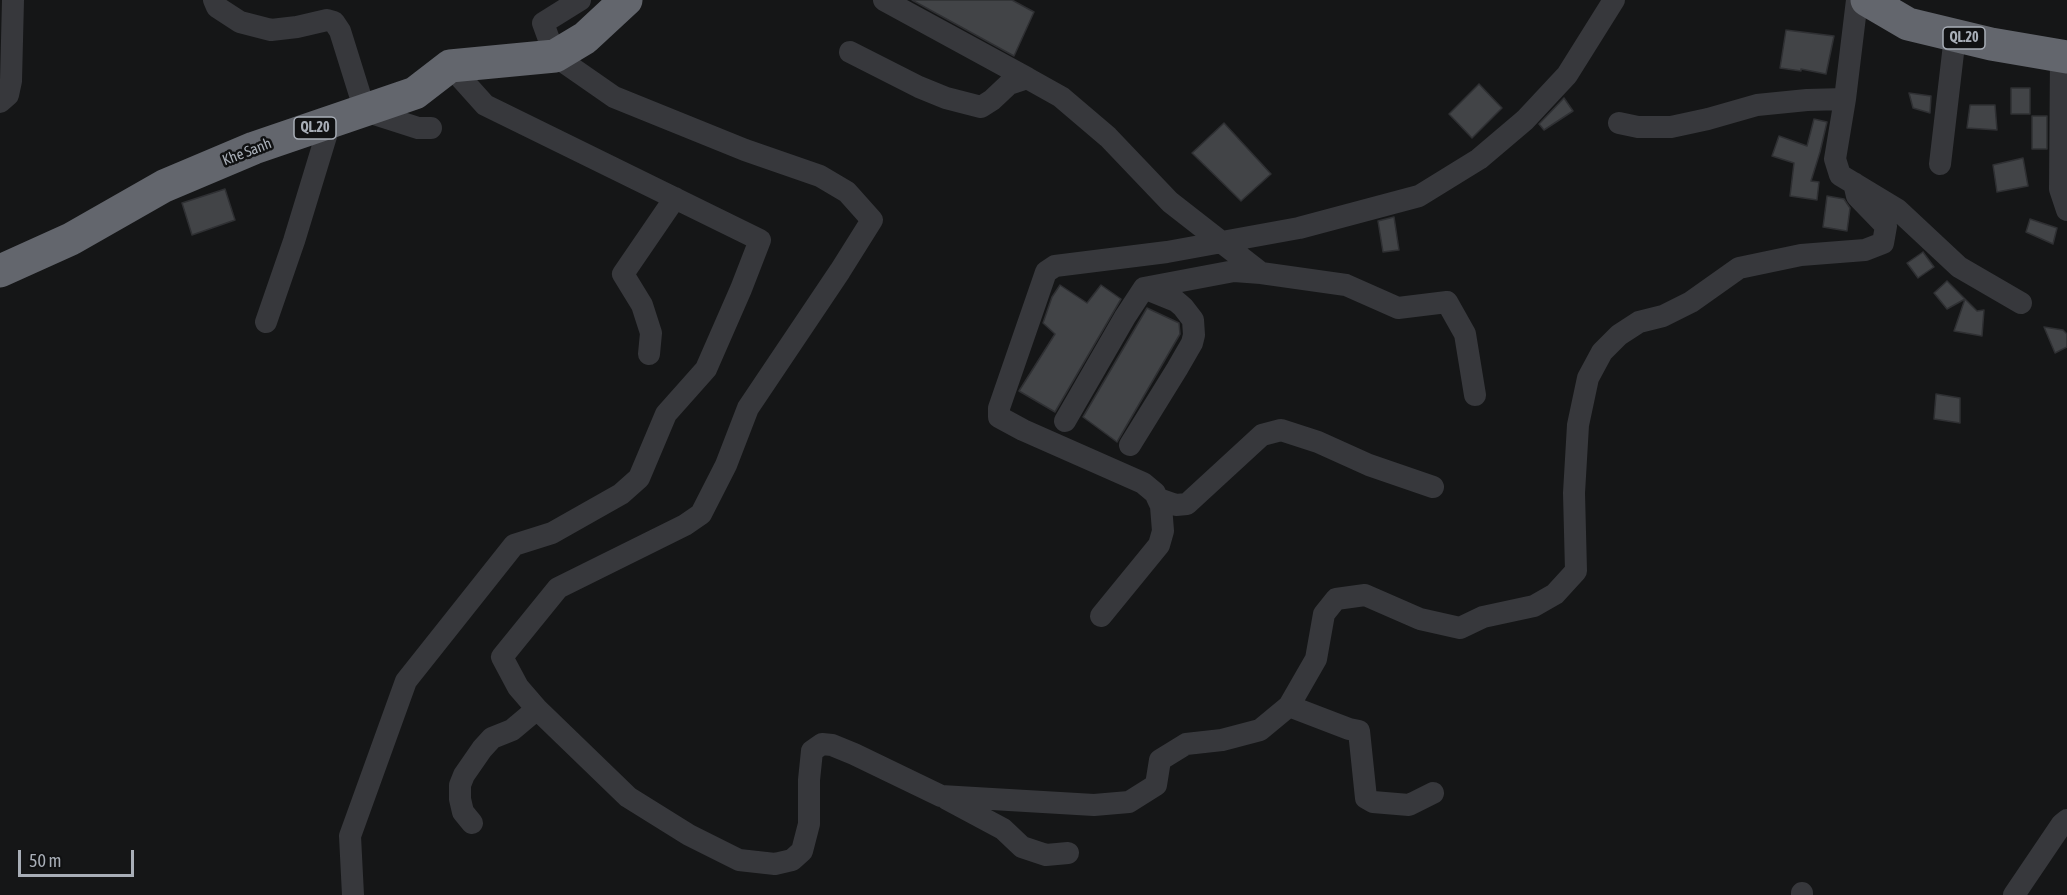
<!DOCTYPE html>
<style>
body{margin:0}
#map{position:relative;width:2067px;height:895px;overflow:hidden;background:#151617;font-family:"Asap Condensed",sans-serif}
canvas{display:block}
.scale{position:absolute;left:18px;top:850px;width:116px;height:27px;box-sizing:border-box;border:3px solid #a8aeb7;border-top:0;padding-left:8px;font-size:18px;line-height:21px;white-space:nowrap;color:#a8aeb7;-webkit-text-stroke:4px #101112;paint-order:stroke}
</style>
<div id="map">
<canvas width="2067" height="895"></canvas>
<div class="scale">50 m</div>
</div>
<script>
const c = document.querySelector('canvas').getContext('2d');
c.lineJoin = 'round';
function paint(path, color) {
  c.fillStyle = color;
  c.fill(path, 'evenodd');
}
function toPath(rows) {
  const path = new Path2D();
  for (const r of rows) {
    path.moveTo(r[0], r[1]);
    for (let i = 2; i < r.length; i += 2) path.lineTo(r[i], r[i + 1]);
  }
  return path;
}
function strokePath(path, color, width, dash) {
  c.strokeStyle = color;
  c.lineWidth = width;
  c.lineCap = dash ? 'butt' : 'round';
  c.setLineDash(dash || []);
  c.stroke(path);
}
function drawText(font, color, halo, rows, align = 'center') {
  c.font = font + ' "Asap Condensed",sans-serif';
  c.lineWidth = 5;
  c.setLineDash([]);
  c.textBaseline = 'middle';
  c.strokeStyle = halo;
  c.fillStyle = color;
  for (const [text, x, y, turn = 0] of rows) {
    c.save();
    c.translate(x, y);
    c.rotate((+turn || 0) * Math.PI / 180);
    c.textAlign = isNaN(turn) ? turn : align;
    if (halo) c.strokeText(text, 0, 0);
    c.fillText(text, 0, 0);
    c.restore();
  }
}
const building = toPath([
 [912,0,1012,0,1034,12,1014,56,912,0],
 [1786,30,1834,36,1826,74,1801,69,1801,71,1780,68,1786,30],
 [1479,84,1502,108,1472,138,1449,114,1479,84],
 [2011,88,2030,88,2030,114,2011,114,2011,88],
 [1909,93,1931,96,1930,113,1913,108,1909,93],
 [1564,98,1573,111,1544,130,1539,124,1564,98],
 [1970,105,1995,105,1997,130,1967,128,1970,105],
 [2032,116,2047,116,2047,149,2032,149,2032,116],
 [1814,119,1827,122,1820,152,1811,181,1819,182,1817,200,1790,196,1794,163,1772,156,1779,136,1807,146,1814,119],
 [1224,123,1271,174,1241,201,1192,153,1224,123],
 [2023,158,2028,186,1997,192,1993,165,2023,158],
 [225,189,235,220,192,235,182,203,225,189],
 [1827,196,1844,199,1850,208,1847,231,1823,227,1827,196],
 [1394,217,1399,250,1383,252,1378,221,1394,217],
 [2030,219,2057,228,2053,244,2026,232,2030,219],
 [1923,252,1934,267,1918,278,1907,263,1923,252],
 [1947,281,1965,299,1947,309,1934,293,1947,281],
 [1060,285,1087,303,1101,285,1121,299,1055,412,1019,391,1055,334,1043,323,1052,297,1060,285],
 [1965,299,1977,311,1984,310,1982,336,1954,331,1965,299],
 [1147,308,1179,323,1180,334,1117,442,1083,417,1147,308],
 [2044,327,2063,330,2067,334,2067,347,2055,353,2044,327],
 [1936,394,1960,398,1960,423,1934,419,1936,394]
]);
paint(building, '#424447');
strokePath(building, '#2f3033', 1.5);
strokePath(toPath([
 [214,0,217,7,240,22,271,30,297,27,327,20,334,22,340,31,365,111,418,128,431,128],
 [580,0,543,23,555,56,614,97,745,150,820,176,847,192,872,220,840,271,748,408,726,465,701,514,685,525,558,588,502,657,518,687,537,709,628,797,689,835,739,860,775,864,792,860,802,851,809,824,809,780,812,751,822,744,832,745,854,754,941,796,1094,805,1129,802,1156,785,1160,760,1186,744,1222,740,1260,730,1289,706,1316,659,1324,614,1336,599,1365,595,1420,619,1460,628,1483,617,1534,606,1555,594,1576,571,1574,493,1578,425,1588,378,1602,352,1619,335,1639,322,1663,316,1691,302,1739,268,1801,255,1865,250,1883,243,1886,226,1857,196,1854,183],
 [884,0,1027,78],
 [1857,0,1845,99,1835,159,1840,175,1898,210,1959,267,2021,303],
 [850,52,919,87,946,98,981,107,992,100,1009,84,1027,78,1061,97,1108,137,1170,202,1261,273,1346,285,1398,308,1447,302,1465,334,1475,395],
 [2061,56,2060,189,2067,210],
 [0,102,8,95,11,81,13,0],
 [1619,123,1638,127,1671,127,1708,119,1757,105,1807,100,1845,99],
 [1940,164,1955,36],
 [266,322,294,241,330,123],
 [649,354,651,333,642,305,623,274,675,198],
 [1065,421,1125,317,1144,288,1234,271,1261,273],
 [1130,445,1177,369,1192,343,1194,335,1193,320,1183,307,1176,301,1144,288],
 [1159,499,1176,505,1187,504,1262,435,1281,430,1318,442,1369,465,1433,487],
 [1101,616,1159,545,1163,531,1161,506,1155,493,1143,483,1023,430,999,417,999,408,1046,272,1055,266,1167,252,1299,228,1419,196,1479,159,1525,120,1567,75,1614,0],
 [1289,706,1349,729,1359,731,1366,798,1373,802,1409,805,1433,793],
 [947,799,1003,829,1022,847,1046,855,1068,853],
 [472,823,463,812,460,799,460,785,464,775,482,749,492,738,512,730,537,709],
 [1802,893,1802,895],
 [353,895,350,836,406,681,514,545,552,533,621,494,639,478,666,414,706,369,741,289,760,240,485,105,450,66],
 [2014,895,2062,824,2067,820]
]), '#37383c', 22);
strokePath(toPath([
 [1867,0,1908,24,1991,44,2067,57],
 [0,271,71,239,164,186,254,148,415,93,450,66,555,56,585,38,626,0]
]), '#63666d', 33);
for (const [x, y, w] of [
 [1964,38,42],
 [315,128,42]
]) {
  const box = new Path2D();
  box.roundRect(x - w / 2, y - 11, w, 22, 4.5);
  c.fillStyle = '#101112';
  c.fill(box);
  strokePath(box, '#a8aeb7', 1.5);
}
drawText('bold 14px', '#a8aeb7', null, [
 ["QL.20",1964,38],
 ["QL.20",315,128]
]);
drawText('15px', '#a8aeb7', '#101112', [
 ["Khe Sanh",247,152,-21]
]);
</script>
